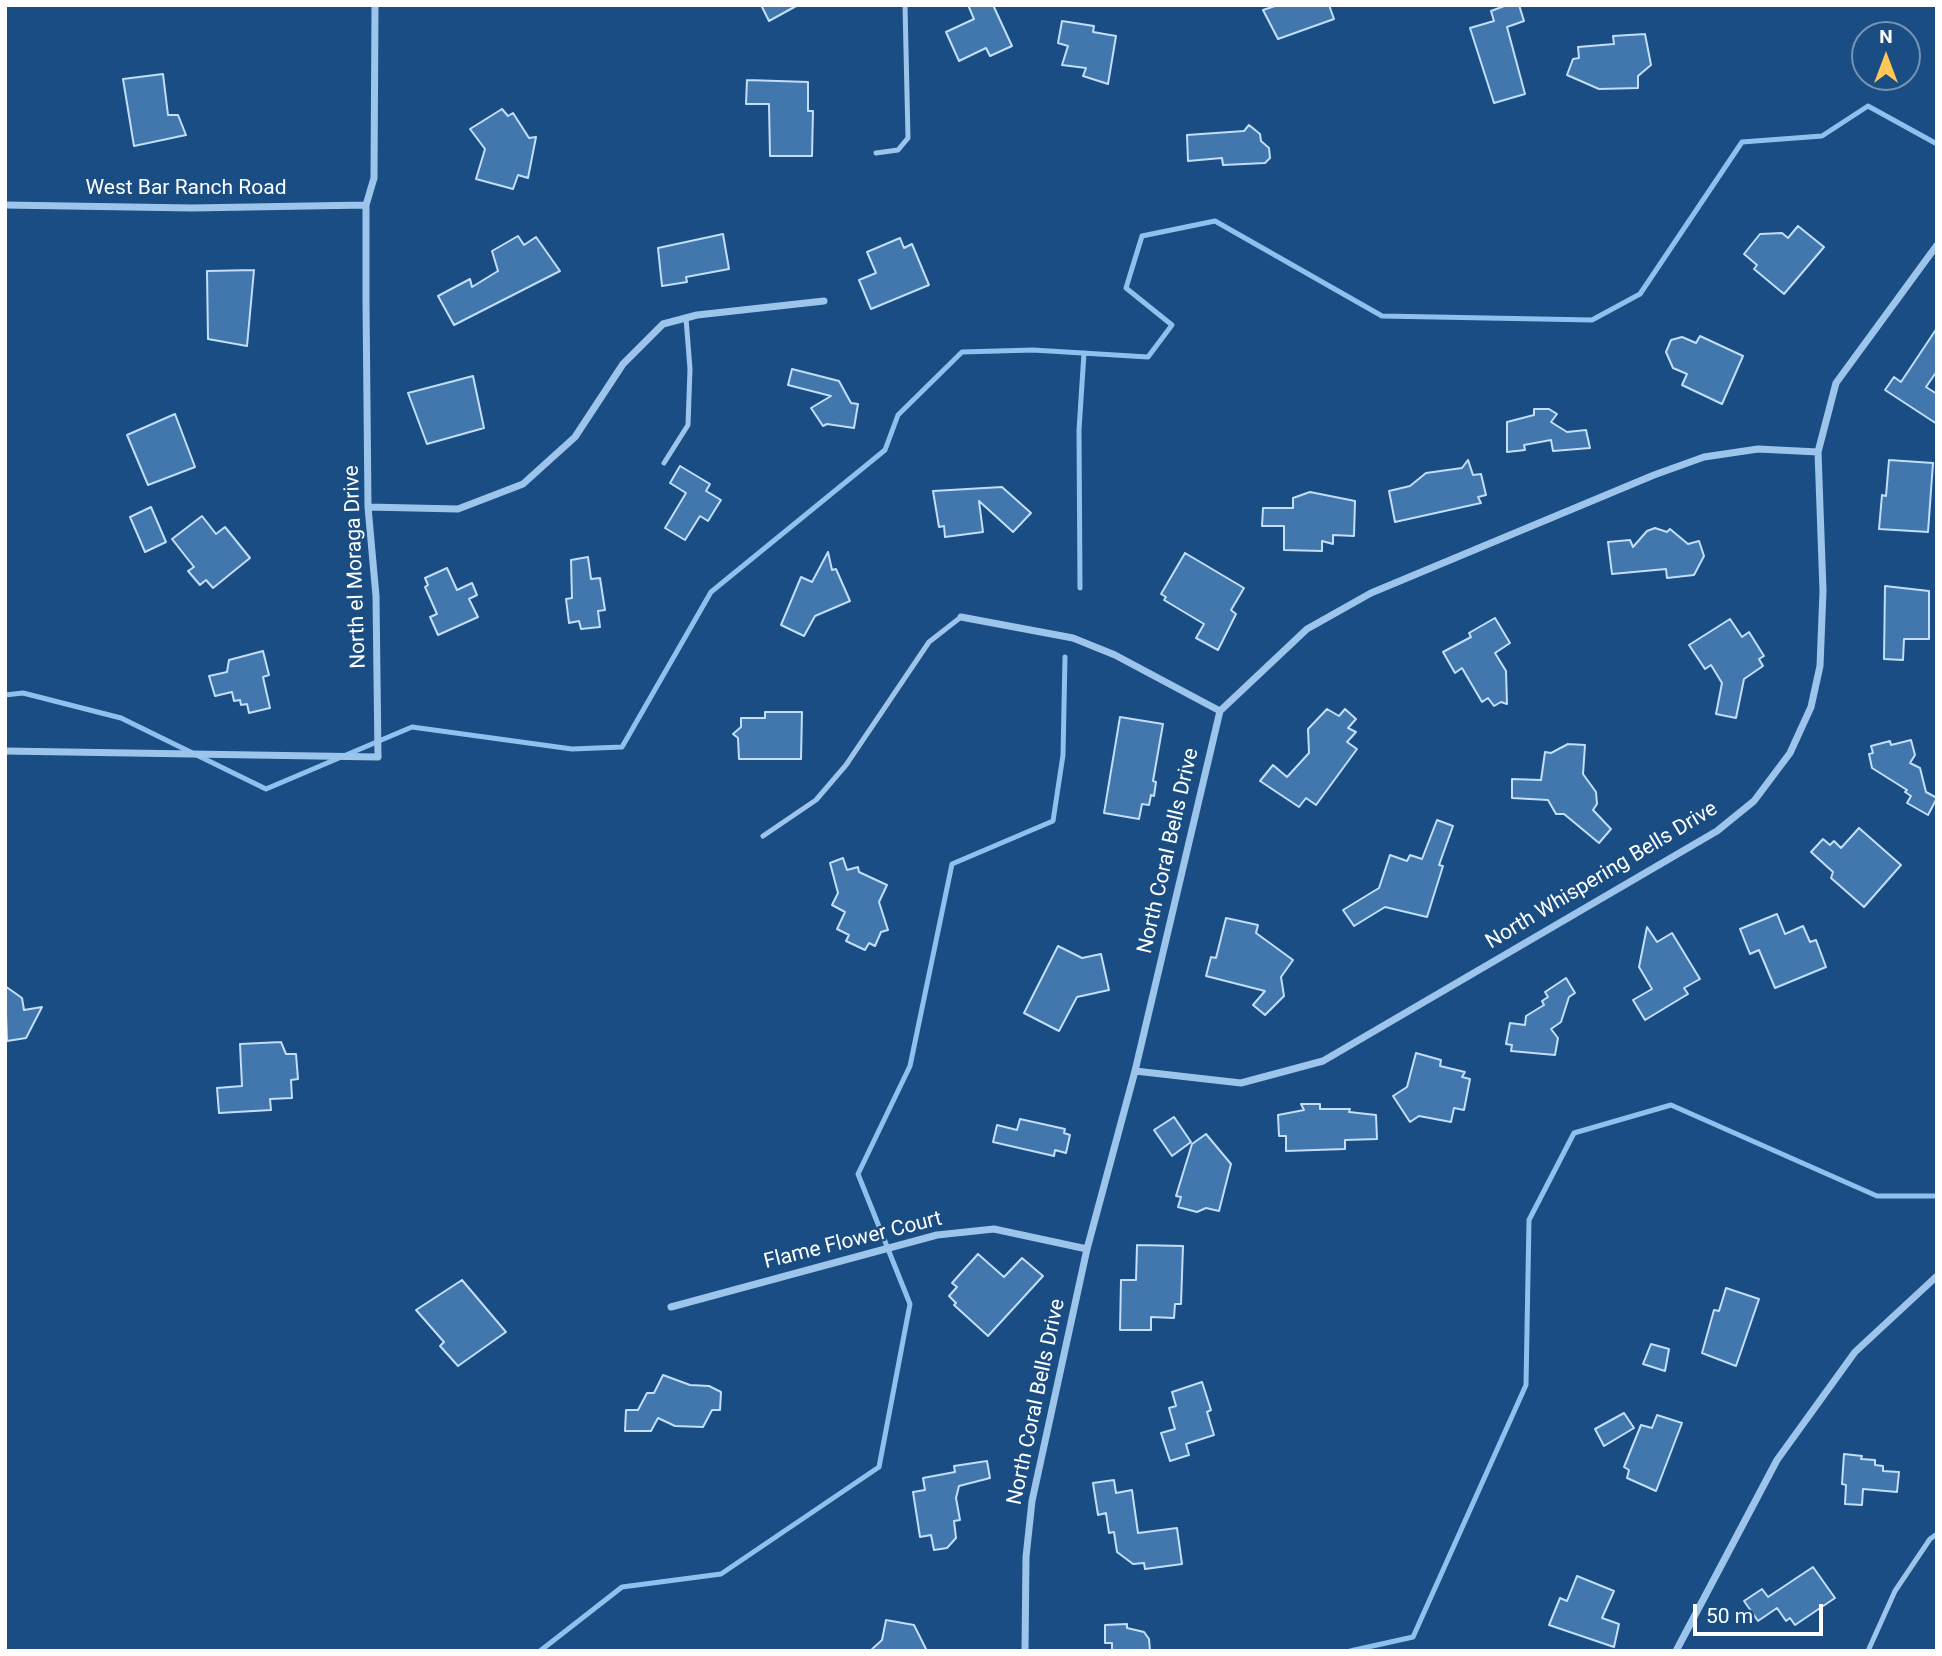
<!DOCTYPE html>
<style>
body{margin:0}
#map{position:relative;width:1942px;height:1656px;overflow:hidden;background:#194d83;font-family:Roboto,sans-serif}
canvas{display:block}
.frame{position:absolute;inset:0;border:7px solid #fff;pointer-events:none}
.north{position:absolute;left:1851px;top:21px;width:70px;height:70px;box-sizing:border-box;background:#194d83;border:2px solid #7594b5;border-radius:50%;rotate:0deg;font-size:19px;font-weight:700;line-height:28px;text-align:center;color:#fff}
.north::after{content:'';display:block;margin:auto;width:24px;height:32px;background:#ffc658;clip-path:polygon(50% 0,100% 100%,50% 72%,0 100%)}
.scale{position:absolute;left:1693px;top:1604px;width:130px;height:32px;box-sizing:border-box;border:4px solid #fff;border-top:0;padding-left:9px;font-size:21px;line-height:24px;white-space:nowrap;color:#fff;-webkit-text-stroke:5px #194d83;paint-order:stroke}
</style>
<div id="map">
<canvas width="1942" height="1656"></canvas>
<div class="frame"></div>
<div class="north">N</div>
<div class="scale">50 m</div>
</div>
<script>
const c = document.querySelector('canvas').getContext('2d');
c.lineJoin = 'round';
function toPath(rows) {
  const path = new Path2D();
  for (const r of rows) {
    path.moveTo(r[0], r[1]);
    for (let i = 2; i < r.length; i += 2) path.lineTo(r[i], r[i + 1]);
  }
  return path;
}
function strokePath(path, color, width, dash) {
  c.strokeStyle = color;
  c.lineWidth = width;
  c.lineCap = dash ? 'butt' : 'round';
  c.setLineDash(dash || []);
  c.stroke(path);
}
function paint(path, color) {
  c.fillStyle = color;
  c.fill(path, 'evenodd');
}
function drawText(font, color, halo, rows, align = 'center') {
  c.font = font + ' Roboto,sans-serif';
  c.lineWidth = 5;
  c.setLineDash([]);
  c.textBaseline = 'middle';
  c.strokeStyle = halo;
  c.fillStyle = color;
  for (const [text, x, y, turn = 0] of rows) {
    c.save();
    c.translate(x, y);
    c.rotate((+turn || 0) * Math.PI / 180);
    c.textAlign = isNaN(turn) ? turn : align;
    if (halo) c.strokeText(text, 0, 0);
    c.fillText(text, 0, 0);
    c.restore();
  }
}
strokePath(toPath([
 [1080,588,1079,430,1084,353],
 [5,695,23,693,121,718,266,789,412,727,572,749,622,747,711,592,885,450,898,415,962,352,1033,350,1148,357,1172,325,1126,288,1142,236,1215,221,1382,316,1592,320,1640,294,1742,142,1822,136,1868,106,1937,144],
 [540,1651,622,1587,721,1574,879,1467,910,1304,858,1174,910,1066,952,864,1053,821,1063,755,1065,657],
 [1350,1651,1413,1637,1526,1385,1529,1220,1574,1133,1671,1105,1877,1196,1937,1196]
]), '#90c1ee', 5);
const building = toPath([
 [761,5,798,5,769,21,761,5],
 [968,5,993,5,1012,46,990,56,986,48,959,61,946,32,974,19,968,5],
 [1278,5,1329,5,1334,19,1278,39,1263,10,1278,5],
 [1507,5,1519,5,1524,21,1507,27,1525,94,1494,103,1470,28,1494,21,1491,11,1507,5],
 [1062,21,1094,26,1093,32,1116,36,1108,84,1083,76,1086,68,1062,65,1068,46,1058,43,1062,21],
 [1645,34,1651,65,1638,76,1638,88,1599,89,1567,75,1573,59,1579,58,1578,47,1614,44,1613,36,1645,34],
 [163,74,168,115,178,115,186,135,134,146,123,79,163,74],
 [747,80,808,82,808,111,813,111,812,156,770,156,769,104,746,104,747,80],
 [502,109,508,116,513,113,529,138,536,137,528,178,518,175,513,189,476,179,485,149,470,129,502,109],
 [1249,125,1260,134,1261,141,1269,148,1270,158,1265,163,1223,165,1222,158,1188,161,1187,135,1244,131,1249,125],
 [1798,226,1824,247,1784,294,1754,269,1757,265,1744,254,1760,234,1782,233,1788,238,1798,226],
 [723,234,729,269,686,277,687,282,662,286,658,248,723,234],
 [518,236,524,245,536,237,560,271,454,325,438,296,470,279,472,287,498,271,492,251,518,236],
 [900,238,904,248,912,244,929,285,871,309,859,280,876,273,867,252,900,238],
 [254,270,247,346,208,339,207,271,254,270],
 [1937,328,1937,371,1926,387,1937,394,1937,424,1885,390,1894,377,1901,382,1937,328],
 [1700,336,1743,356,1722,404,1682,385,1687,374,1673,368,1666,352,1671,340,1682,337,1696,343,1700,336],
 [792,369,839,381,851,403,858,404,854,428,827,424,823,426,811,408,831,396,788,385,792,369],
 [473,376,484,428,427,444,408,393,473,376],
 [1534,409,1549,409,1557,414,1551,422,1567,432,1586,430,1590,448,1553,451,1551,440,1524,445,1525,450,1507,452,1507,422,1534,415,1534,409],
 [175,414,195,467,148,485,127,435,175,414],
 [1468,460,1473,475,1481,474,1486,495,1478,497,1481,503,1395,522,1389,491,1410,486,1426,473,1462,468,1468,460],
 [1889,460,1933,463,1928,532,1879,529,1882,495,1886,496,1889,460],
 [680,466,710,484,706,491,721,500,708,521,700,516,685,540,665,528,686,493,670,483,680,466],
 [1002,487,1031,513,1013,532,979,501,983,532,945,537,944,526,939,527,933,491,1002,487],
 [1310,492,1355,501,1354,536,1333,535,1333,544,1322,541,1322,551,1284,550,1284,526,1262,526,1263,508,1293,508,1293,498,1310,492],
 [151,507,166,542,145,552,130,517,151,507],
 [202,516,216,534,225,527,250,558,213,588,206,580,200,585,188,571,194,567,172,539,202,516],
 [1655,528,1667,532,1670,529,1688,544,1699,541,1704,556,1694,575,1667,578,1666,569,1612,574,1608,542,1630,540,1633,547,1647,531,1655,528],
 [828,552,832,570,836,569,850,601,815,616,804,636,781,625,801,577,812,582,828,552],
 [1185,553,1244,588,1231,610,1236,614,1218,650,1196,638,1204,624,1164,600,1166,597,1161,594,1185,553],
 [588,557,591,579,600,578,605,610,598,611,600,627,581,629,579,621,569,623,566,599,572,598,571,560,588,557],
 [447,568,457,590,472,583,477,595,469,599,478,617,438,635,430,617,437,614,425,587,428,585,425,578,447,568],
 [1885,586,1929,591,1929,639,1904,639,1903,660,1884,659,1885,586],
 [1495,618,1510,643,1495,653,1506,671,1507,704,1501,702,1494,706,1488,698,1482,702,1462,668,1455,673,1443,652,1471,637,1469,633,1495,618],
 [1730,619,1742,637,1749,632,1764,656,1759,659,1763,666,1744,679,1736,718,1716,714,1722,683,1711,665,1705,669,1689,645,1730,619],
 [263,651,269,675,263,677,270,708,249,713,247,704,241,705,240,700,234,701,232,692,215,696,209,676,227,672,229,660,263,651],
 [1327,709,1339,716,1345,709,1356,719,1348,728,1356,732,1347,742,1357,749,1316,805,1306,798,1299,807,1260,781,1273,765,1287,777,1309,753,1308,729,1327,709],
 [765,712,802,712,801,759,739,759,738,738,733,734,741,727,741,718,765,718,765,712],
 [1120,717,1163,724,1153,781,1156,782,1154,796,1151,795,1149,805,1142,804,1139,819,1104,813,1120,717],
 [1911,740,1915,755,1910,763,1920,768,1926,792,1937,798,1928,815,1907,803,1911,796,1905,792,1907,790,1872,768,1869,754,1873,753,1871,746,1890,741,1891,745,1911,740],
 [1568,744,1585,745,1583,774,1596,792,1597,804,1593,810,1611,829,1599,843,1564,814,1556,814,1548,800,1512,798,1512,779,1541,780,1545,752,1551,753,1568,744],
 [1437,820,1453,826,1439,865,1443,866,1427,917,1385,907,1354,926,1343,910,1379,888,1390,855,1407,861,1410,855,1422,859,1437,820],
 [1859,828,1901,865,1864,907,1831,878,1833,872,1811,852,1823,839,1830,845,1834,841,1841,848,1859,828],
 [843,858,847,870,858,867,859,872,887,885,879,902,888,930,881,932,875,946,869,943,865,950,846,941,849,935,837,929,845,912,832,905,838,893,830,863,843,858],
 [1777,914,1785,934,1803,926,1810,942,1816,940,1826,967,1775,988,1759,950,1750,954,1740,929,1777,914],
 [1226,918,1258,925,1256,933,1293,960,1281,977,1284,996,1265,1015,1253,1005,1265,991,1206,976,1211,957,1216,958,1226,918],
 [1647,927,1657,942,1672,933,1700,979,1684,988,1688,994,1645,1020,1633,1000,1652,989,1639,967,1647,927],
 [1058,946,1082,958,1101,954,1109,990,1077,997,1059,1031,1024,1013,1058,946],
 [1566,978,1575,993,1569,997,1561,1022,1551,1029,1558,1038,1555,1055,1511,1051,1512,1045,1506,1044,1510,1023,1525,1025,1526,1016,1544,1005,1542,1001,1548,997,1545,992,1566,978],
 [5,986,22,998,24,1010,42,1007,26,1038,7,1041,5,986],
 [281,1042,286,1054,296,1054,298,1079,291,1080,292,1098,270,1099,271,1110,219,1113,217,1088,242,1086,240,1044,281,1042],
 [1416,1053,1441,1060,1440,1066,1465,1072,1462,1077,1470,1079,1464,1110,1454,1108,1451,1122,1419,1116,1410,1122,1393,1096,1407,1087,1416,1053],
 [1301,1104,1320,1104,1320,1109,1350,1109,1349,1112,1376,1115,1377,1139,1345,1140,1345,1149,1286,1151,1286,1136,1279,1136,1278,1115,1304,1110,1301,1104],
 [1174,1117,1191,1142,1172,1156,1154,1130,1174,1117],
 [1020,1119,1065,1129,1064,1133,1070,1135,1066,1153,1055,1150,1054,1156,993,1142,997,1125,1017,1130,1020,1119],
 [1206,1134,1231,1164,1219,1211,1206,1208,1197,1212,1178,1207,1181,1197,1176,1196,1192,1144,1206,1134],
 [1137,1245,1183,1246,1181,1304,1175,1304,1174,1318,1151,1317,1151,1330,1120,1330,1121,1280,1136,1280,1137,1245],
 [978,1254,1004,1277,1022,1258,1043,1276,988,1336,954,1305,956,1303,949,1296,957,1287,952,1283,978,1254],
 [462,1280,506,1332,458,1366,440,1346,444,1342,416,1310,462,1280],
 [1726,1288,1759,1299,1736,1366,1702,1353,1714,1310,1719,1311,1726,1288],
 [1651,1344,1669,1349,1665,1371,1643,1364,1651,1344],
 [663,1375,690,1385,709,1386,721,1392,720,1410,712,1410,703,1427,675,1426,658,1418,651,1431,625,1431,626,1410,638,1410,647,1393,654,1393,663,1375],
 [1202,1382,1211,1410,1207,1412,1214,1435,1186,1444,1189,1455,1170,1461,1161,1433,1175,1429,1169,1408,1176,1406,1172,1392,1202,1382],
 [1624,1413,1634,1428,1604,1446,1595,1429,1624,1413],
 [1657,1415,1682,1423,1656,1491,1627,1478,1629,1470,1624,1467,1641,1425,1652,1428,1657,1415],
 [1844,1454,1862,1456,1861,1459,1875,1460,1875,1465,1883,1466,1883,1471,1899,1472,1897,1492,1863,1489,1862,1505,1845,1504,1846,1485,1842,1484,1844,1454],
 [987,1461,990,1478,959,1486,956,1498,960,1520,954,1521,956,1538,947,1548,934,1550,931,1535,920,1537,913,1492,925,1490,923,1478,955,1472,954,1466,987,1461],
 [1114,1480,1116,1493,1132,1490,1138,1533,1177,1528,1182,1564,1145,1569,1144,1563,1133,1564,1117,1552,1114,1532,1109,1533,1106,1513,1098,1515,1093,1483,1114,1480],
 [1813,1567,1835,1598,1795,1625,1790,1618,1786,1621,1777,1608,1758,1621,1744,1601,1762,1589,1768,1597,1813,1567],
 [1577,1576,1614,1591,1602,1618,1619,1624,1614,1647,1549,1625,1560,1598,1567,1601,1577,1576],
 [886,1620,914,1625,927,1651,870,1651,882,1640,886,1620],
 [1127,1624,1127,1628,1144,1632,1149,1639,1150,1651,1112,1651,1112,1643,1105,1643,1105,1625,1127,1624]
]);
paint(building, '#4177ad');
strokePath(building, '#c2def9', 2);
strokePath(toPath([
 [876,153,898,150,908,138,905,5],
 [664,463,688,425,690,369,686,318],
 [763,836,816,800,846,765,929,642,961,617],
 [1868,1651,1895,1591,1930,1539,1937,1534]
]), '#9dc5ec', 5);
strokePath(toPath([
 [5,205,192,208,366,205],
 [368,507,458,509,523,484,575,437,623,364,663,324,697,315,824,301],
 [961,617,1073,638,1115,655,1220,711],
 [5,751,378,757,376,596,368,507,366,301,366,205,374,178,375,5],
 [1135,1071,1241,1083,1323,1061,1717,831,1754,801,1790,753,1811,707,1820,666,1823,591,1818,452,1836,383,1937,245],
 [671,1307,937,1235,994,1229,1087,1249],
 [1025,1651,1026,1557,1032,1501,1087,1249,1135,1071,1220,711,1307,629,1371,593,1654,475,1704,457,1758,449,1818,452],
 [1676,1651,1777,1460,1855,1352,1937,1276]
]), '#9dc5ec', 7);
drawText('21px', '#fff', '#194d83', [
 ["West Bar Ranch Road",186,189],
 ["North el Moraga Drive",356,567,-92],
 ["North Coral Bells Drive",1169,851,-77],
 ["North Whispering Bells Drive",1602,876,-31],
 ["Flame Flower Court",853,1241,-14],
 ["North Coral Bells Drive",1037,1402,-78]
]);
</script>
